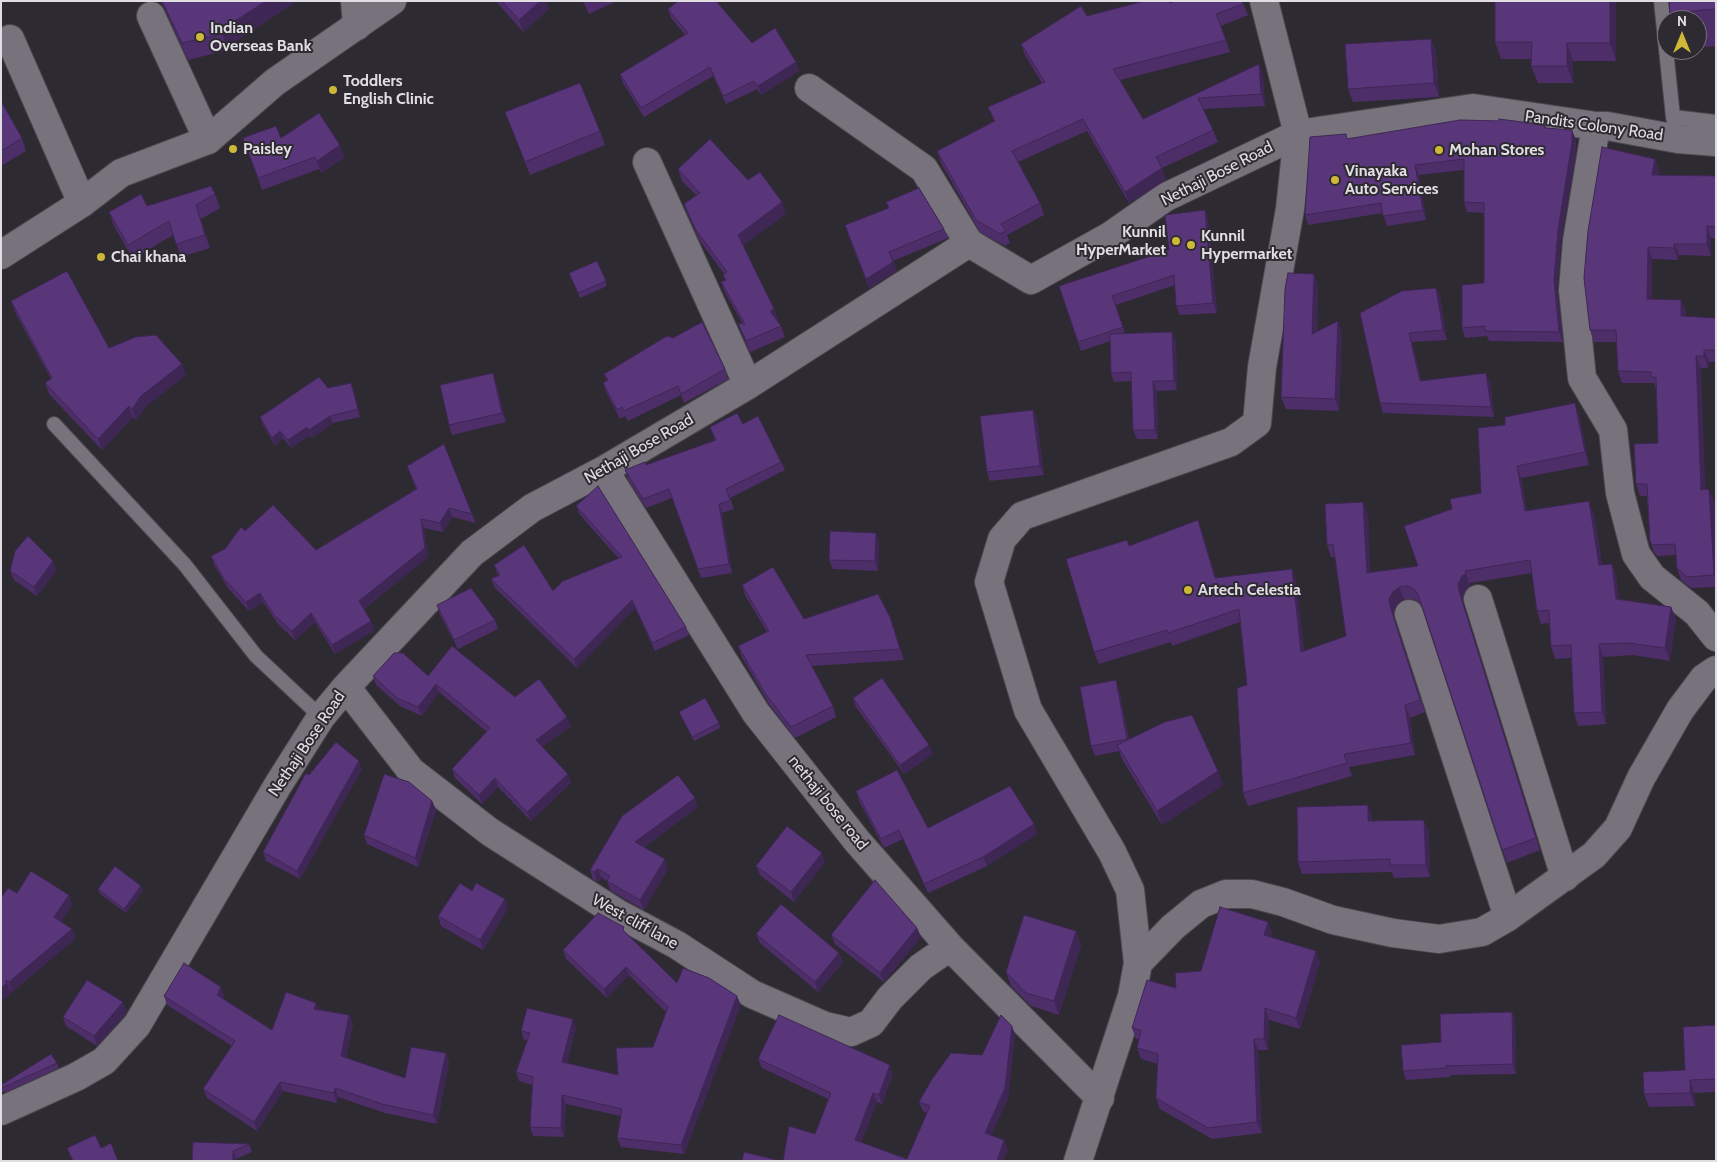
<!DOCTYPE html>
<style>
body{margin:0}
#map{position:relative;width:1717px;height:1162px;overflow:hidden;background:#2e2a32;font-family:Cabin,sans-serif}
canvas{display:block}
.frame{position:absolute;inset:0;border:2px solid #e1dee3;pointer-events:none}
.north{position:absolute;left:1657px;top:10px;width:50px;height:50px;box-sizing:border-box;background:#2e2a32;border:1px solid #767279;border-radius:50%;rotate:0deg;font-size:14px;font-weight:700;line-height:20px;text-align:center;color:#e1dee3}
.north::after{content:'';display:block;margin:auto;width:18px;height:22px;background:#ceb837;clip-path:polygon(50% 0,100% 100%,50% 72%,0 100%)}
</style>
<div id="map">
<canvas width="1717" height="1162"></canvas>
<div class="frame"></div>
<div class="north">N</div>
</div>
<script>
const c = document.querySelector('canvas').getContext('2d');
c.lineJoin = 'round';
function toPath(rows) {
  const path = new Path2D();
  for (const r of rows) {
    path.moveTo(r[0], r[1]);
    for (let i = 2; i < r.length; i += 2) path.lineTo(r[i], r[i + 1]);
  }
  return path;
}
function strokePath(path, color, width, dash) {
  c.strokeStyle = color;
  c.lineWidth = width;
  c.lineCap = dash ? 'butt' : 'round';
  c.setLineDash(dash || []);
  c.stroke(path);
}
function paint(path, color) {
  c.fillStyle = color;
  c.fill(path, 'evenodd');
}
function drawText(font, color, halo, rows, align = 'center') {
  c.font = font + ' Cabin,sans-serif';
  c.lineWidth = 4;
  c.setLineDash([]);
  c.textBaseline = 'middle';
  c.strokeStyle = halo;
  c.fillStyle = color;
  for (const [text, x, y, turn = 0] of rows) {
    c.save();
    c.translate(x, y);
    c.rotate((+turn || 0) * Math.PI / 180);
    c.textAlign = isNaN(turn) ? turn : align;
    if (halo) c.strokeText(text, 0, 0);
    c.fillText(text, 0, 0);
    c.restore();
  }
}
const service = toPath([
 [1661,1,1673,117,1678,139],
 [1673,117,1716,122],
 [54,424,185,565,256,656,321,717]
]);
const minor = toPath([
 [355,1,357,26],
 [151,16,208,140],
 [10,39,82,203],
 [809,88,924,169,969,243],
 [1596,126,1577,241,1573,290,1582,378,1613,430,1620,493,1636,554,1652,577,1697,613,1716,637],
 [647,162,748,385],
 [604,470,756,713,857,841,950,947,1100,1098],
 [1478,599,1565,877],
 [1409,614,1508,917],
 [346,687,411,771,490,832,617,913,677,945,752,994,825,1026,851,1032,871,1023,890,998,921,967,950,947],
 [1,1111,76,1077,104,1061,137,1025,278,785,321,717,346,687,472,553,532,508,604,470,748,385,969,243,1031,280,1110,236,1166,197,1298,134,1473,108,1596,126,1607,126,1678,139,1716,142]
]);
const tertiary = toPath([
 [1138,963,1173,927,1201,904,1226,894,1252,894,1283,902,1333,920,1393,933,1439,939,1482,932,1508,917,1594,855,1618,828,1641,778,1680,710,1704,678,1716,670],
 [1078,1161,1132,996,1138,963,1130,890,1112,852,1028,710,989,582,1002,539,1022,516,1231,442,1257,423,1262,367,1290,209,1298,134,1264,1]
]);
const secondary = toPath([
 [1,255,82,203,121,173,208,140,275,82,392,1]
]);
strokePath(service, '#4b484e', 16);
strokePath(minor, '#4b484e', 30);
strokePath(tertiary, '#4b484e', 30);
strokePath(secondary, '#4b484e', 30);
strokePath(service, '#77727c', 14);
strokePath(minor, '#77727c', 28);
strokePath(tertiary, '#77727c', 28);
strokePath(secondary, '#77727c', 28);
paint(toPath([
 [161,1,297,1,227,47,228,50,188,60],
 [496,1,546,1,549,9,523,32],
 [583,1,617,1,589,14],
 [1144,1,1170,1,1170,3,1242,1,1248,15,1221,26,1230,52,1120,80,1143,119,1259,64,1263,76,1265,106,1203,109,1213,130,1218,142,1162,168,1166,180,1129,203,1087,131,1018,162,1040,203,1044,215,1007,235,1010,243,1005,246,980,232,941,163,937,151,994,121,988,107,1042,83,1025,55,1021,44,1087,16],
 [1616,1,1616,61,1573,61,1573,83,1538,83,1531,66,1532,59,1501,59,1495,42],
 [1716,1,1716,46,1697,48,1697,20,1673,20,1670,13],
 [668,9,752,43,796,62,799,71,761,95,757,89,726,104,713,76,644,117,623,83,620,74,685,35,671,18],
 [1431,39,1436,53,1439,97,1353,102,1348,89],
 [1,101,22,138,26,151,1,166],
 [505,112,600,131,605,145,530,175],
 [1545,125,1546,128,1576,140,1576,152,1561,240,1557,289,1563,342,1489,341,1487,336,1465,338,1462,328,1484,283,1484,213,1467,212,1464,202,1464,170,1419,175,1426,220,1387,226,1383,213,1308,225,1305,215,1347,139],
 [243,138,281,138,345,157,321,173,319,169,262,190],
 [1655,159,1659,171,1658,175,1716,176,1716,238,1711,238,1711,256,1679,255,1678,260,1652,259,1652,299,1681,300,1686,312,1685,317,1716,318,1716,362,1709,362,1708,368,1701,368,1705,490,1714,501,1716,538,1716,587,1691,588,1681,580,1677,568,1676,555,1657,556,1654,552,1650,541,1647,496,1640,496,1636,484,1658,443,1656,389,1654,383,1622,383,1618,371,1616,342,1594,342,1590,330],
 [678,169,748,180,786,214,743,245,774,309,778,320,777,321,781,326,785,337,750,352,738,323,743,324,725,293,721,282,725,280,723,275,724,274,700,241,688,215,684,204,696,195,682,181],
 [215,194,220,208,201,219,210,248,181,257,173,235,133,259,114,226,109,212],
 [1205,210,1208,219,1217,313,1180,315,1176,306,1175,285,1116,305,1125,334,1172,332,1176,342,1177,390,1157,391,1158,439,1137,439,1133,430,1132,381,1114,382,1111,373,1110,341,1081,351,1059,286,1169,250],
 [944,229,948,238,893,261,897,271,869,288,848,235],
 [597,261,607,286,580,298,571,278],
 [1314,274,1318,286,1317,331,1342,333,1339,411,1286,409,1281,397],
 [1436,288,1440,297,1447,340,1412,342,1421,381,1490,382,1494,417,1383,413,1380,403,1360,313],
 [11,301,109,348,186,375,145,407,136,420,133,417,102,450,49,394,45,383,51,379,15,312],
 [725,369,728,379,684,403,681,395,628,421,625,416,620,419,606,392,603,383,607,381,604,374],
 [496,382,506,422,452,435,449,425],
 [351,383,354,391,360,417,333,423,312,438,310,435,291,448,283,438,275,446,263,425,260,417,328,388],
 [1033,410,1037,419,1044,475,990,481,987,472],
 [1579,415,1589,465,1521,478,1527,511,1594,514,1602,565,1612,564,1616,576,1619,600,1671,607,1676,619,1670,661,1633,655,1603,657,1606,724,1578,726,1574,713,1571,658,1555,659,1551,646,1549,623,1541,624,1537,611,1532,573,1470,583,1470,586,1466,589,1463,596,1463,604,1540,850,1507,863,1423,608,1420,603,1413,599,1404,599,1397,604,1394,611,1394,619,1425,712,1410,718,1415,755,1349,767,1352,776,1248,806,1243,793,1247,685,1240,622,1172,646,1171,642,1099,664,1094,652,1129,546,1202,532,1216,578,1296,581,1304,651,1346,636,1335,557,1331,557,1327,545,1368,515,1370,572,1418,566,1452,509,1481,493],
 [743,424,781,462,785,470,730,498,734,509,722,513,732,573,701,578,672,498,646,508,628,479,625,470,646,465,715,441,710,427],
 [407,466,472,514,476,523,452,517,443,532,424,528,428,557,364,609,375,630,335,654,315,622,295,640,278,624,263,602,249,611,228,588,214,565,211,556,225,549,245,531,316,550,416,489],
 [576,506,686,627,689,635,655,651,635,608,577,668,495,588,491,579,498,576,494,565,553,591,619,559,580,515],
 [876,533,879,542,878,571,833,569,829,560],
 [53,561,56,571,37,596,14,580,10,571],
 [742,585,804,619,890,617,904,660,812,666,833,706,836,717,795,738,769,704,742,657,738,646,767,632,745,595],
 [437,605,495,620,498,629,458,649,440,615],
 [373,676,428,676,515,697,571,726,542,747,568,774,571,783,531,821,498,787,482,804,455,778,452,769,487,732,439,692,422,716,400,706,376,685],
 [1119,690,1129,740,1218,771,1223,785,1162,825,1122,759,1119,751,1095,756,1091,746],
 [853,698,933,754,904,774,856,707],
 [679,712,719,723,720,728,694,741],
 [362,769,300,879,266,861,263,852,309,775],
 [856,791,928,828,1034,824,1037,834,987,866,928,893,903,839,884,848,859,801],
 [432,801,436,810,418,867,367,844,364,835],
 [1368,805,1372,818,1372,821,1429,832,1430,877,1394,878,1392,872,1302,874,1298,862],
 [698,807,644,847,668,869,644,910,610,890,607,881,602,878,597,882,593,879,590,870],
 [825,862,794,902,760,875,756,866],
 [98,889,143,891,126,913,100,894],
 [472,891,505,899,508,908,483,950,441,926,438,916],
 [17,893,69,895,72,904,61,922,72,929,76,938,12,992,10,990,11,993,1,1001,1,898],
 [1268,922,1272,933,1270,937,1320,962,1300,1029,1269,1020,1268,1050,1258,1050,1262,1133,1212,1139,1160,1109,1156,1098,1158,1064,1141,1059,1137,1048,1139,1039,1136,1039,1132,1028,1176,988],
 [917,928,921,937,884,982,835,944,831,935],
 [1076,931,1081,945,1059,1015,1031,1006,1011,986,1006,972],
 [756,934,839,953,843,962,818,992,760,943],
 [627,935,677,983,741,1005,684,1154,621,1147,617,1138,621,1116,566,1104,564,1137,533,1136,530,1127,532,1085,519,1081,516,1072,528,1040,524,1040,521,1031,576,1028,567,1063,618,1075,653,1047,666,1012,629,975,607,998,566,959,563,950],
 [164,996,225,997,223,999,272,1030,319,1009,349,1015,353,1024,346,1058,405,1078,446,1053,449,1063,437,1124,385,1113,338,1097,337,1103,283,1091,257,1131,207,1098,203,1089,232,1046,167,1005],
 [123,1002,127,1012,97,1046,66,1026,63,1017],
 [1512,1012,1515,1021,1516,1074,1450,1075,1450,1077,1406,1080,1403,1071,1441,1042],
 [1716,1025,1716,1092,1694,1093,1695,1106,1649,1107,1644,1094,1685,1070],
 [1015,1035,1008,1098,991,1135,1008,1149,1003,1161,783,1161,815,1134,828,1099,762,1068,758,1059,893,1074,882,1104,877,1102,861,1142,907,1159,927,1113,923,1111,919,1102,982,1055],
 [57,1063,59,1068,6,1092,1,1092,1,1085],
 [249,1144,252,1152,236,1159,236,1161,192,1161]
]), '#4d2e68');
paint(toPath([
 [266,1,297,1,227,47,228,50,221,30],
 [540,1,546,1,549,9,523,32,519,20],
 [1610,1,1616,1,1616,61,1610,43],
 [1431,39,1436,53,1439,97,1434,83],
 [1567,43,1573,61,1573,83,1567,66],
 [796,62,799,71,761,95,758,86],
 [1259,64,1263,76,1265,106,1261,94],
 [1572,130,1576,140,1576,152,1561,240,1557,289,1563,342,1559,332,1554,279,1558,230],
 [340,145,345,157,321,173,317,161],
 [1655,159,1659,171,1656,187,1652,175],
 [1415,165,1419,175,1426,220,1423,210],
 [1162,168,1166,180,1129,203,1125,192],
 [782,202,786,214,742,246,738,235],
 [196,205,201,219,210,248,205,235],
 [1205,210,1208,219,1217,313,1213,303],
 [1707,226,1711,238,1711,256,1707,244],
 [1674,244,1679,255,1678,260,1674,248],
 [1648,247,1652,259,1652,311,1647,299],
 [893,262,897,271,869,288,866,279],
 [1314,274,1318,286,1316,346,1312,334],
 [1436,288,1440,297,1447,340,1443,330],
 [1681,300,1686,312,1685,328,1681,316],
 [774,309,778,320,774,323,770,311],
 [1338,321,1342,333,1339,411,1335,399],
 [1172,332,1176,342,1177,390,1174,381],
 [1409,333,1412,342,1423,391,1420,381],
 [1704,350,1709,362,1708,368,1704,356],
 [1696,356,1701,368,1706,502,1701,490],
 [182,364,186,375,145,407,136,420,132,409,141,396],
 [493,373,496,382,506,422,502,413],
 [1486,373,1490,382,1494,417,1491,407],
 [1153,381,1157,391,1158,439,1155,430],
 [351,383,354,391,360,417,358,409],
 [1575,403,1579,415,1589,465,1585,452],
 [129,406,133,417,102,450,98,439],
 [1033,410,1037,419,1044,475,1040,466],
 [330,416,333,423,312,438,309,430],
 [307,427,310,435,291,448,288,440],
 [280,431,283,438,275,446,272,438],
 [1517,466,1521,478,1529,524,1525,511],
 [1709,489,1714,501,1716,538,1716,579,1714,575],
 [1589,501,1594,514,1604,578,1599,565],
 [1363,502,1368,515,1371,585,1367,573],
 [719,504,722,513,732,573,729,564],
 [449,508,452,517,443,532,440,523],
 [421,519,424,528,428,557,362,610,359,601],
 [1198,520,1202,532,1220,590,1215,578],
 [876,533,879,542,878,571,875,561],
 [53,561,56,571,37,596,34,587],
 [1612,564,1616,576,1621,612,1616,599],
 [1292,569,1296,581,1306,665,1301,652],
 [1465,571,1470,586,1466,589,1463,596,1463,604,1540,850,1459,591,1458,584],
 [1399,587,1404,599,1397,604,1394,611,1394,619,1425,712,1390,606,1389,599,1393,592],
 [260,593,263,602,249,611,246,602],
 [632,600,635,608,577,668,574,659],
 [1671,607,1676,619,1670,661,1665,648],
 [311,613,315,622,295,640,292,631],
 [371,621,375,630,335,654,332,645],
 [1599,644,1603,657,1606,724,1602,712],
 [1116,680,1119,690,1130,749,1127,739],
 [436,684,439,692,422,716,418,707],
 [1405,705,1410,718,1415,755,1411,743],
 [567,717,571,726,539,749,536,740],
 [929,745,933,754,904,774,900,765],
 [359,761,362,769,300,879,297,871],
 [1218,771,1223,785,1162,825,1157,811],
 [568,774,571,783,531,821,527,812],
 [495,778,498,787,482,804,479,795],
 [695,798,698,807,638,851,635,842],
 [432,801,436,810,418,867,415,858],
 [1368,805,1372,818,1372,833,1368,821],
 [1424,820,1429,832,1430,877,1426,865],
 [1034,824,1037,834,987,866,983,857],
 [822,853,825,862,794,902,791,892],
 [665,859,668,869,644,910,640,900],
 [598,869,602,878,597,882,594,872],
 [141,886,143,891,126,913,124,909],
 [69,895,72,904,58,927,54,917],
 [505,899,508,908,483,950,480,940],
 [1268,922,1272,933,1268,946,1264,935],
 [917,928,921,937,884,982,880,973],
 [72,929,76,938,12,992,9,982],
 [1076,931,1081,945,1059,1015,1054,1001],
 [1316,951,1320,962,1300,1029,1296,1018],
 [839,953,843,962,818,992,815,982],
 [626,967,629,975,607,998,604,989],
 [7,983,11,993,1,1001,1,988],
 [221,987,225,997,220,1004,217,995],
 [737,996,741,1005,684,1154,681,1145],
 [123,1002,127,1012,97,1046,94,1036],
 [316,1003,320,1012,314,1009],
 [1265,1008,1269,1020,1268,1050,1264,1039],
 [1512,1012,1515,1021,1516,1074,1513,1064],
 [349,1015,353,1024,345,1065,341,1056],
 [573,1019,576,1028,565,1071,562,1062],
 [1012,1026,1015,1035,1008,1098,988,1142,985,1133],
 [1254,1039,1258,1050,1262,1133,1257,1122],
 [446,1053,449,1063,437,1124,433,1115],
 [890,1065,893,1074,882,1104,879,1095],
 [1690,1080,1694,1093,1695,1106,1690,1093],
 [280,1082,283,1091,257,1131,254,1122],
 [335,1088,338,1097,337,1103,334,1093],
 [873,1093,877,1102,858,1149,855,1140],
 [562,1095,566,1104,564,1137,561,1128],
 [1004,1140,1008,1149,1003,1161,997,1161],
 [233,1151,236,1159,236,1161,233,1161]
]), '#3e2655');
const building = toPath([
 [162,1,266,1,221,30,222,34,182,43,162,1],
 [502,1,540,1,519,20,502,1],
 [678,1,716,1,752,43,775,28,796,62,758,86,754,81,723,96,710,67,641,108,620,74,688,33,668,9,678,1],
 [1144,1,1169,1,1170,3,1175,1,1242,1,1243,4,1216,14,1226,40,1113,69,1143,119,1259,64,1261,94,1198,98,1213,130,1156,157,1162,168,1125,192,1083,119,1012,151,1040,203,1001,224,1006,231,1000,234,976,220,937,151,995,121,988,107,1045,82,1021,44,1081,6,1087,16,1144,1],
 [1495,1,1610,1,1610,43,1567,43,1567,66,1531,66,1532,42,1495,42,1495,1],
 [1669,1,1716,1,1716,9,1670,13,1669,1],
 [1431,39,1434,83,1348,89,1345,44,1431,39],
 [580,83,600,131,525,162,505,112,580,83],
 [1,101,22,138,1,151,1,101],
 [319,113,340,145,317,161,315,157,258,178,243,138,276,126,281,138,319,113],
 [1499,119,1545,125,1545,128,1572,130,1572,142,1558,230,1554,279,1559,332,1485,331,1485,326,1462,328,1462,285,1484,283,1484,203,1464,202,1464,159,1415,165,1423,210,1383,216,1381,203,1305,215,1310,137,1346,134,1347,139,1460,120,1499,121,1499,119],
 [710,139,748,180,760,172,782,202,738,235,774,309,770,311,781,326,746,341,738,323,745,324,721,282,726,280,723,275,727,272,696,230,684,204,700,193,678,169,710,139],
 [1602,147,1655,159,1652,175,1716,176,1716,227,1707,226,1707,244,1674,244,1674,248,1648,247,1647,299,1681,300,1681,316,1716,318,1716,350,1704,350,1704,356,1696,356,1701,490,1709,489,1714,575,1687,577,1677,568,1675,544,1652,545,1650,541,1647,484,1636,484,1634,444,1658,443,1656,377,1651,377,1651,372,1618,371,1616,330,1590,330,1584,278,1588,231,1602,147],
 [211,186,215,194,196,205,205,235,176,244,169,221,128,245,109,212,141,194,147,206,211,186],
 [919,188,944,229,889,252,893,262,866,279,845,225,889,208,886,202,919,188],
 [1205,210,1213,303,1176,306,1174,275,1112,296,1123,327,1078,342,1059,286,1169,250,1165,215,1205,210],
 [597,261,606,281,578,293,569,273,597,261],
 [67,271,109,348,136,337,156,335,182,364,141,396,132,409,129,406,98,439,45,383,52,378,11,301,67,271],
 [1288,273,1314,274,1312,334,1338,321,1335,399,1281,397,1285,289,1288,273],
 [1436,288,1443,330,1409,333,1420,381,1486,373,1491,407,1380,403,1360,313,1402,291,1436,288],
 [702,322,725,369,681,394,678,386,624,411,622,407,617,410,603,383,608,380,604,374,667,336,673,338,702,322],
 [1172,332,1174,381,1153,381,1155,430,1133,430,1131,372,1111,373,1110,334,1172,332],
 [493,373,502,413,449,425,440,385,493,373],
 [319,377,328,388,351,383,358,409,330,416,309,430,307,427,288,440,280,431,272,438,260,417,319,377],
 [1575,403,1585,452,1517,466,1525,511,1589,501,1599,565,1612,564,1616,599,1671,607,1665,648,1629,643,1599,644,1602,712,1574,713,1571,645,1551,646,1549,610,1537,611,1530,560,1465,571,1466,574,1462,576,1458,584,1459,591,1536,838,1502,850,1419,597,1415,590,1408,586,1399,587,1393,592,1389,599,1390,606,1420,700,1405,705,1411,743,1344,754,1347,763,1243,793,1237,688,1247,685,1239,609,1168,633,1167,630,1094,652,1066,559,1127,540,1129,546,1198,520,1215,578,1292,569,1301,652,1346,636,1333,544,1327,545,1325,504,1363,502,1367,573,1418,566,1404,526,1452,509,1450,499,1481,493,1478,428,1505,425,1505,417,1575,403],
 [1033,410,1040,466,987,472,980,416,1033,410],
 [737,413,743,424,758,416,781,462,726,489,730,500,719,504,729,564,698,569,669,489,643,499,625,470,645,462,646,465,716,440,710,427,737,413],
 [444,444,472,514,449,508,440,523,421,519,425,548,359,601,371,621,332,645,311,613,292,631,274,615,260,593,246,602,224,579,211,556,225,549,241,527,245,531,273,505,316,550,417,489,407,466,444,444],
 [598,486,686,627,652,643,632,600,574,659,491,579,500,575,494,565,524,545,553,591,563,581,622,557,576,506,598,486],
 [830,531,876,533,875,561,829,560,830,531],
 [28,536,53,561,34,587,10,571,15,551,28,536],
 [773,567,804,619,878,594,890,617,900,649,806,655,833,706,791,727,765,693,738,646,769,631,742,585,773,567],
 [471,588,495,620,454,640,437,605,471,588],
 [452,646,515,697,539,679,567,717,536,740,568,774,527,812,495,778,479,795,452,769,490,728,436,684,418,707,397,698,373,676,394,653,403,653,428,676,452,646],
 [882,678,929,745,900,765,853,698,882,678],
 [1116,680,1127,739,1091,746,1080,687,1116,680],
 [705,698,719,723,692,737,679,712,705,698],
 [1192,715,1218,771,1157,811,1117,745,1165,722,1192,715],
 [336,742,359,761,297,871,263,852,306,773,309,775,336,742],
 [897,770,928,828,1010,786,1034,824,983,857,924,884,899,830,881,839,856,791,897,770],
 [384,774,409,782,432,801,415,858,364,835,384,774],
 [678,775,695,798,635,842,665,859,640,900,607,881,610,876,598,869,594,872,590,870,622,816,678,775],
 [1368,805,1368,821,1424,820,1426,865,1390,865,1390,859,1298,862,1297,807,1368,805],
 [787,826,822,853,791,892,756,866,787,826],
 [115,866,141,886,124,909,98,889,115,866],
 [31,871,69,895,54,917,72,929,9,982,5,980,7,983,1,988,1,898,8,888,17,893,31,871],
 [875,880,917,928,880,973,831,935,875,880],
 [460,883,472,891,476,883,505,899,480,940,438,916,460,883],
 [781,904,839,953,815,982,756,934,781,904],
 [1220,907,1268,922,1264,935,1316,951,1296,1018,1265,1008,1264,1039,1254,1039,1257,1122,1208,1128,1156,1098,1158,1054,1137,1048,1141,1030,1132,1028,1147,980,1176,988,1175,973,1201,971,1220,907],
 [598,913,624,927,623,930,677,983,683,968,709,978,737,996,681,1145,617,1138,622,1109,562,1095,561,1128,530,1127,533,1077,516,1072,530,1033,521,1031,527,1008,573,1019,562,1062,618,1075,616,1048,653,1047,668,1007,626,967,604,989,563,950,598,913],
 [1024,915,1076,931,1054,1001,1026,993,1006,972,1024,915],
 [184,963,221,987,217,995,272,1030,286,992,316,1003,314,1009,349,1015,341,1056,405,1078,411,1047,446,1053,433,1115,382,1104,335,1088,334,1093,280,1082,254,1122,203,1089,235,1041,164,996,184,963],
 [87,980,123,1002,94,1036,63,1017,87,980],
 [1512,1012,1513,1064,1446,1066,1446,1068,1403,1071,1401,1045,1441,1042,1440,1014,1512,1012],
 [779,1015,890,1065,879,1095,873,1093,855,1140,907,1159,930,1106,919,1102,932,1079,951,1053,982,1055,1001,1015,1012,1026,1005,1088,985,1133,1004,1140,997,1161,783,1161,789,1126,815,1134,831,1093,758,1059,779,1015],
 [1716,1025,1716,1079,1690,1080,1690,1093,1644,1094,1643,1072,1685,1070,1683,1027,1716,1025],
 [51,1054,57,1063,4,1087,1,1087,1,1085,51,1054],
 [95,1135,101,1148,111,1143,118,1161,73,1161,67,1148,95,1135],
 [193,1142,249,1144,233,1151,233,1161,192,1161,193,1142],
 [744,1152,781,1161,742,1161,744,1152]
]);
paint(building, '#593679');
strokePath(building, '#3e2655', 1);
for (const [x, y, r, color] of [
 [200,37,5,"#ceb837"],
 [333,90,5,"#ceb837"],
 [233,149,5,"#ceb837"],
 [1439,150,5,"#ceb837"],
 [1335,180,5,"#ceb837"],
 [1176,241,5,"#ceb837"],
 [1191,245,5,"#ceb837"],
 [101,257,5,"#ceb837"],
 [1188,590,5,"#ceb837"]
]) {
  const dot = new Path2D();
  dot.arc(x, y, r, 0, 2 * Math.PI);
  c.fillStyle = color;
  c.fill(dot);
  strokePath(dot, '#2e2a32', 2);
}
drawText('bold 16px', '#e1dee3', '#2e2a32', [
 ["Indian",210,28],
 ["Overseas Bank",210,46],
 ["Toddlers",343,81],
 ["English Clinic",343,99],
 ["Paisley",243,149],
 ["Mohan Stores",1449,150],
 ["Vinayaka",1345,171],
 ["Auto Services",1345,189],
 ["Kunnil",1166,232,"right"],
 ["HyperMarket",1166,250,"right"],
 ["Kunnil",1201,236],
 ["Hypermarket",1201,254],
 ["Chai khana",111,257],
 ["Artech Celestia",1198,590]
], 'left');
drawText('16px', '#e1dee3', '#2e2a32', [
 ["Pandits Colony Road",1594,126,8],
 ["Nethaji Bose Road",1217,174,-27],
 ["Nethaji Bose Road",639,449,-30],
 ["Nethaji Bose Road",307,744,-56],
 ["nethaji bose road",828,803,51],
 ["West cliff lane",635,922,29]
]);
</script>
